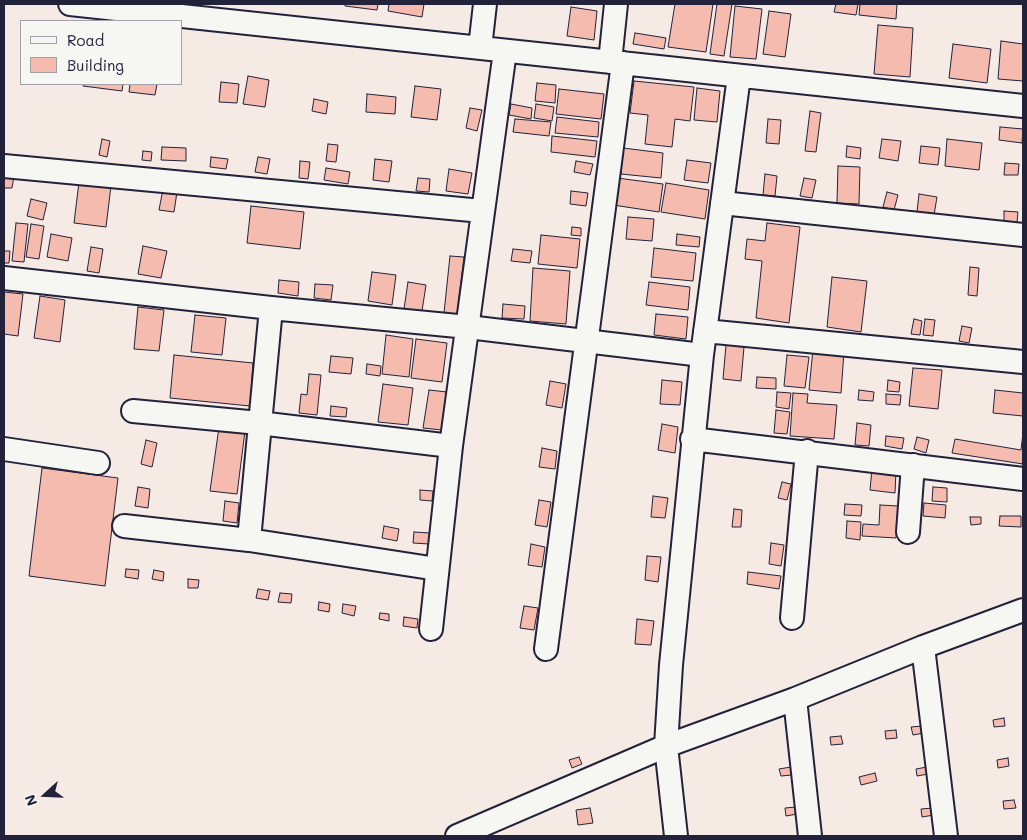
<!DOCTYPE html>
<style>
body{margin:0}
#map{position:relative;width:1027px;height:840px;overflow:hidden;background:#f6eae4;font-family:Mali,sans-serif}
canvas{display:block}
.frame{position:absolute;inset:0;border:5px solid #22223b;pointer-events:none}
.legend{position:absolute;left:20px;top:20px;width:162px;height:65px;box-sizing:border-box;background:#f6f6f2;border:1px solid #a1a1a9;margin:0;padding:6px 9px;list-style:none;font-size:15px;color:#22223b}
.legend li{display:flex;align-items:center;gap:10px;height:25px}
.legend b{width:25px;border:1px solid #a1a1a9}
.north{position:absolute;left:20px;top:770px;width:50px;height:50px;-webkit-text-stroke:4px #f6f6f2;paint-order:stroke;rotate:250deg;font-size:14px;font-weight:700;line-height:20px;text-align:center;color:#22223b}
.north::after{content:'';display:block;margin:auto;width:18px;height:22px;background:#22223b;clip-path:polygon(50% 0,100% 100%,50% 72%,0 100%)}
</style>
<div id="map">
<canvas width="1027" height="840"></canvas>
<div class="frame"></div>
<ul class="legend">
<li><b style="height:6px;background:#f6f6f2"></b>Road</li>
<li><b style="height:14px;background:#f5bbae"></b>Building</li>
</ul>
<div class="north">N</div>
</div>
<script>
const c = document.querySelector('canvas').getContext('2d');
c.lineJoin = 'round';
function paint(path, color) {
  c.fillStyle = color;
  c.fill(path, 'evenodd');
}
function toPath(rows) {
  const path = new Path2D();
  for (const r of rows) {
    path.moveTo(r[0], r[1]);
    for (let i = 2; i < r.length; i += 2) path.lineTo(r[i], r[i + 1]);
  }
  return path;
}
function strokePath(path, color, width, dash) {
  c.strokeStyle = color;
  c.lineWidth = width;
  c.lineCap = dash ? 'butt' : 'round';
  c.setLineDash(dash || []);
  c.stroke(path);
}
const building = toPath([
 [345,4,378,4,377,10,345,6,345,4],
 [389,4,424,4,422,17,388,11,389,4],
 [675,4,713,4,706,52,668,47,675,4],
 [717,4,732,4,724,56,710,54,717,4],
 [836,4,858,4,856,15,834,12,836,4],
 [860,4,897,4,896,19,859,15,860,4],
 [735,6,762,9,756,59,730,57,735,6],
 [571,7,597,11,594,40,567,36,571,7],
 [769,11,791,14,785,57,763,54,769,11],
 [878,25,913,28,910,77,874,74,878,25],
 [635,33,666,38,664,49,633,44,635,33],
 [1001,41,1023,44,1023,81,998,79,1001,41],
 [953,44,991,49,987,83,949,78,953,44],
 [248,76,269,80,265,107,243,104,248,76],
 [634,81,694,87,690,121,675,119,672,147,645,144,648,115,630,113,634,81],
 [221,82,239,84,237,103,219,102,221,82],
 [537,83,556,85,555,103,535,101,537,83],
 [84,84,123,84,122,91,83,86,84,84],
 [130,84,157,84,155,95,129,92,130,84],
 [415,86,441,89,437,120,411,117,415,86],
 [697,88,720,91,717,122,694,120,697,88],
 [559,89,604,94,601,119,556,114,559,89],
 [367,94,396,97,395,114,366,112,367,94],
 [314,99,328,102,326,114,312,111,314,99],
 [511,104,532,108,531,119,509,115,511,104],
 [536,104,554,107,552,121,534,118,536,104],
 [470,108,482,110,477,131,466,128,470,108],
 [810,111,821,113,816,152,805,151,810,111],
 [557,117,599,122,598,137,555,133,557,117],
 [515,119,551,122,549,136,513,132,515,119],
 [768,119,781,120,779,144,766,143,768,119],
 [1000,127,1023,129,1022,143,999,140,1000,127],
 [552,136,597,141,595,157,551,152,552,136],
 [102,139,110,141,107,157,99,155,102,139],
 [882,139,901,141,898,161,879,158,882,139],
 [947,139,982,143,979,170,945,166,947,139],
 [328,144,338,145,336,162,326,161,328,144],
 [847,146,861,148,860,159,846,157,847,146],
 [921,146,940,148,938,165,919,163,921,146],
 [162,147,186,148,186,161,161,160,162,147],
 [623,148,663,153,661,178,621,174,623,148],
 [143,151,152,152,151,161,142,160,143,151],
 [211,157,228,159,226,169,210,167,211,157],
 [258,157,270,159,267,174,255,172,258,157],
 [375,159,392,161,389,182,373,180,375,159],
 [687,160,711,163,708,183,684,180,687,160],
 [300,161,310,162,308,179,299,178,300,161],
 [576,161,593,164,590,175,574,172,576,161],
 [1005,163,1019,164,1018,175,1004,175,1005,163],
 [838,166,860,167,859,204,837,203,838,166],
 [326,168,350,172,348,184,324,180,326,168],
 [449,169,472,173,468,194,446,191,449,169],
 [765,174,777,176,775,196,763,195,765,174],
 [4,175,14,176,12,188,4,188,4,175],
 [418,178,430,179,429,192,416,191,418,178],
 [617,178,663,184,659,212,613,205,617,178],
 [804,178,816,180,812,198,800,196,804,178],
 [79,182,111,186,106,227,74,223,79,182],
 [666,183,709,190,705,219,661,212,666,183],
 [163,189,177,192,174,212,159,210,163,189],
 [571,191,588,193,586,206,570,204,571,191],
 [887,192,898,195,894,210,883,207,887,192],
 [919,194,937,197,934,215,917,212,919,194],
 [31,199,47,203,43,220,27,216,31,199],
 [251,206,304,212,300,249,247,243,251,206],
 [1004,211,1018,212,1017,222,1004,221,1004,211],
 [628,217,654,219,652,241,626,239,628,217],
 [16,223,28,224,24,262,12,261,16,223],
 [767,223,800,227,789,323,756,318,762,261,745,259,747,239,765,241,767,223],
 [31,224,44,226,39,259,26,257,31,224],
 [572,227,581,228,581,236,571,235,572,227],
 [51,234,72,238,68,261,47,257,51,234],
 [677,234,700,237,699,247,676,245,677,234],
 [541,235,580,239,577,268,538,264,541,235],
 [143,246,167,251,161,278,138,274,143,246],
 [91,247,103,249,99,273,87,271,91,247],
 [654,248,696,253,693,281,651,277,654,248],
 [513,249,532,251,530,263,511,261,513,249],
 [4,251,10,251,9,263,4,263,4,251],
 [450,256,464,257,457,314,444,313,450,256],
 [970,267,979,268,977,296,968,295,970,267],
 [533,268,570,271,566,324,530,321,533,268],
 [372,272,396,275,392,305,368,301,372,272],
 [832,277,867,281,861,332,827,327,832,277],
 [279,280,299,282,298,296,278,293,279,280],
 [408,282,426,285,422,311,404,309,408,282],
 [649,282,690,287,688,310,646,305,649,282],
 [315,284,333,285,331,300,314,298,315,284],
 [4,292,23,294,18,336,4,334,4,292],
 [40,296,65,300,60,342,34,338,40,296],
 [503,304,525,306,524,319,502,318,503,304],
 [138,307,164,310,159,351,134,349,138,307],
 [656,314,688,317,686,339,654,335,656,314],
 [195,315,226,318,222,355,191,352,195,315],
 [914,319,922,321,920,335,911,334,914,319],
 [925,319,935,320,933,336,923,335,925,319],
 [962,326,972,328,969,343,959,341,962,326],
 [386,335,413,339,409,377,382,374,386,335],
 [416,339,447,343,442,382,411,378,416,339],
 [726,345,744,347,741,381,723,379,726,345],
 [813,349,844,352,841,393,809,390,813,349],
 [174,355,253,363,250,406,170,398,174,355],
 [787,355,809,357,805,388,784,386,787,355],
 [331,356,353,358,351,374,329,372,331,356],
 [367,364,381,366,380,376,366,374,367,364],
 [913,368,942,370,938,409,909,406,913,368],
 [309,374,321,375,317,415,299,413,301,394,307,395,309,374],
 [757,377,776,378,776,389,756,388,757,377],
 [662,380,682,382,680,405,660,404,662,380],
 [888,380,900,382,899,392,887,391,888,380],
 [550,381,566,384,562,408,546,405,550,381],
 [383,384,413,388,408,425,378,422,383,384],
 [429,390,447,392,442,430,423,428,429,390],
 [859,390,874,392,873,401,858,400,859,390],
 [995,390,1023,393,1023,416,993,413,995,390],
 [777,392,791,393,789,409,776,407,777,392],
 [793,393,808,394,807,403,837,405,834,439,790,436,793,393],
 [886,394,901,395,900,405,886,404,886,394],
 [331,406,347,408,346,417,330,416,331,406],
 [776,410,790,412,787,434,774,433,776,410],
 [857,423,871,425,869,446,855,445,857,423],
 [662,424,678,427,675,453,658,450,662,424],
 [219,427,245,431,237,494,210,491,219,427],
 [1023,433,1023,464,952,453,955,439,1021,450,1023,433],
 [886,436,904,438,902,449,885,446,886,436],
 [917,437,929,440,926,453,914,449,917,437],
 [146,440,157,443,152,467,141,464,146,440],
 [542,448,557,451,555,469,539,467,542,448],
 [42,468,118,478,105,586,29,576,42,468],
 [872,469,896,471,895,493,870,490,872,469],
 [782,482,791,484,787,500,778,498,782,482],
 [138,487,150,489,148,508,135,506,138,487],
 [933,487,947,488,947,502,932,501,933,487],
 [420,490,433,491,432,501,420,500,420,490],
 [653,496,668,498,665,518,651,517,653,496],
 [539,500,551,502,547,527,535,525,539,500],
 [225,501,239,503,237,523,223,521,225,501],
 [924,503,946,505,945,518,923,516,924,503],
 [845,504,862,505,861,516,844,515,845,504],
 [880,505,898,506,896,538,862,536,863,524,879,525,880,505],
 [734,509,742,510,741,527,732,527,734,509],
 [1000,516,1021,516,1021,527,999,526,1000,516],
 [970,517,981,517,981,524,971,525,970,517],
 [847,521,861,522,860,540,846,538,847,521],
 [384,526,399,529,397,541,382,538,384,526],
 [414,532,430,533,429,544,413,543,414,532],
 [771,543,784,545,781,566,769,564,771,543],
 [531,544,545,547,542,567,528,565,531,544],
 [647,556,661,557,658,582,645,580,647,556],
 [126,569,139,570,138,579,125,577,126,569],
 [154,570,164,572,163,581,152,579,154,570],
 [748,572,781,576,779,589,747,584,748,572],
 [188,579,199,580,198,588,188,588,188,579],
 [258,589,270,591,268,600,256,598,258,589],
 [280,593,292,594,291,603,278,602,280,593],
 [319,602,330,604,329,612,318,610,319,602],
 [343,604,356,606,354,616,342,613,343,604],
 [524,606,538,608,534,630,520,628,524,606],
 [380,613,389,614,389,621,379,619,380,613],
 [404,617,418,619,417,628,403,626,404,617],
 [637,619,654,621,651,645,635,644,637,619],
 [1004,718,1005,726,994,727,993,720,1004,718],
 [923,726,924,733,913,735,911,727,923,726],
 [896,730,897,738,886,739,885,731,896,730],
 [841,736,843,744,831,745,830,737,841,736],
 [579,757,582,764,572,768,569,760,579,757],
 [1008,758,1009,766,998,768,997,760,1008,758],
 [791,767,792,775,781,776,779,769,791,767],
 [927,767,928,774,917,776,916,769,927,767],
 [875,773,877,781,861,785,859,777,875,773],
 [1014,800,1016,808,1004,809,1003,801,1014,800],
 [796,807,797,814,786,816,785,808,796,807],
 [590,808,593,823,578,825,576,810,590,808],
 [933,808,934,815,922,817,921,809,933,808]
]);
paint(building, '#f5bbae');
strokePath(building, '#22223b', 1);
const street = toPath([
 [70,4,1023,106],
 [480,48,485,4],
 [610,62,616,4],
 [4,166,482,211],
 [722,203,1023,235],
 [4,278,271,308,468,327,702,355],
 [705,331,1023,362],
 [133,411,259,423,451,446],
 [692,439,1023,479],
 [4,449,98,463],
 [124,526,249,540,437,569],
 [908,532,913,465],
 [249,540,271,308],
 [792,618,807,451],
 [431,629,451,446,505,51],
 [923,647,946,836],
 [546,649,623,63],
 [795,699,810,836],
 [457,836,666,746,795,699,923,647,1023,610],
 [676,836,666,746,671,665,702,355,739,76]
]);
strokePath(street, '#22223b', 26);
strokePath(street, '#f6f6f2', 22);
</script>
